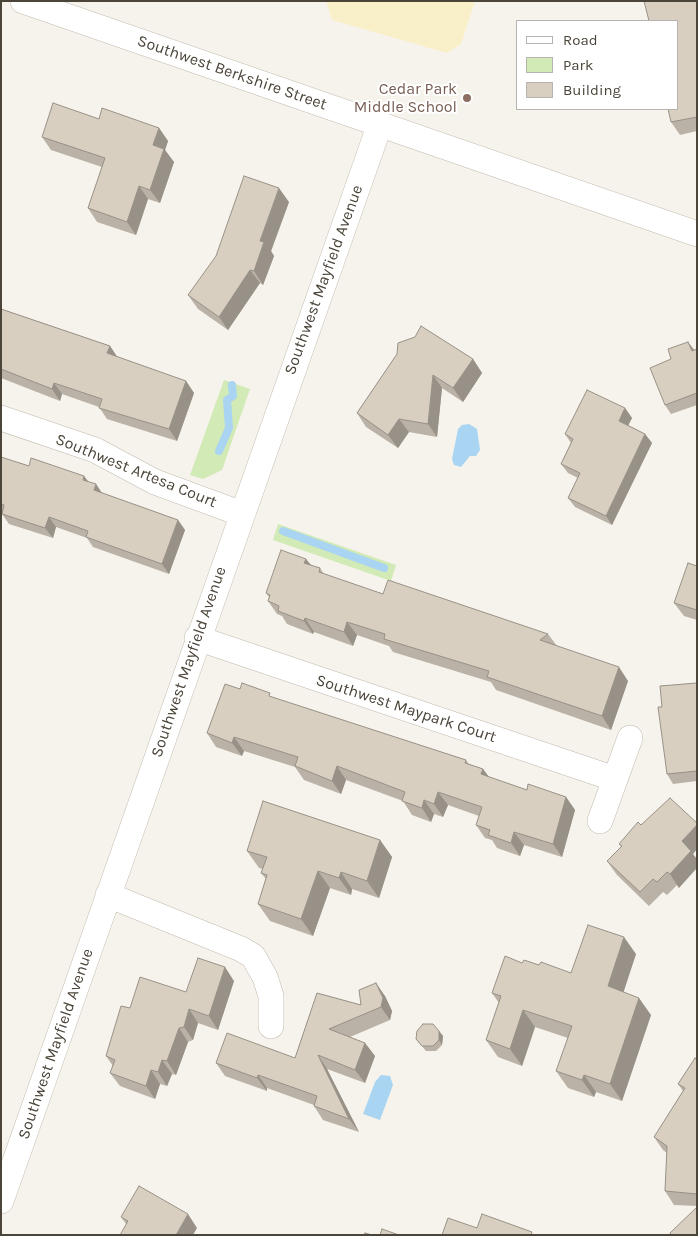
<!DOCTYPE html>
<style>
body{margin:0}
#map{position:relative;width:698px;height:1236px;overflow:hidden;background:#f6f3ec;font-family:Karla,sans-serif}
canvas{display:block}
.frame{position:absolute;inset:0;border:2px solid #4b4439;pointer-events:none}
.legend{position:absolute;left:516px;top:20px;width:162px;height:90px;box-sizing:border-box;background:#fff;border:1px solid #b7b4b0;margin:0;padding:6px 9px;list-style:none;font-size:15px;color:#4b4439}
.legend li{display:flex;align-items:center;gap:10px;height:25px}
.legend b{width:25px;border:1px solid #b7b4b0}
</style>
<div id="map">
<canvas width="698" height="1236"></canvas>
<div class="frame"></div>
<ul class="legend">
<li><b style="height:6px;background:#fff"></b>Road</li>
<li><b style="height:14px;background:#d2eab5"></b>Park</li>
<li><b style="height:14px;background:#d8cfc1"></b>Building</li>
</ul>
</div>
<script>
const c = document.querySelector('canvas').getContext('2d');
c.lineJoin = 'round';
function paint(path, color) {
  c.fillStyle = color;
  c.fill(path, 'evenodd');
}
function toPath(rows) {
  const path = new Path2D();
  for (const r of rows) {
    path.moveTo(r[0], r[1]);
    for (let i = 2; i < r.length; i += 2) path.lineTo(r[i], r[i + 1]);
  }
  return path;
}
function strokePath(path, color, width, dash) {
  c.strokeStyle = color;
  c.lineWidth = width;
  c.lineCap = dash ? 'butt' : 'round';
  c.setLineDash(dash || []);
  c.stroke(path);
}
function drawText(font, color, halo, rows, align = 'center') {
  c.font = font + ' Karla,sans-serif';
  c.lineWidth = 4;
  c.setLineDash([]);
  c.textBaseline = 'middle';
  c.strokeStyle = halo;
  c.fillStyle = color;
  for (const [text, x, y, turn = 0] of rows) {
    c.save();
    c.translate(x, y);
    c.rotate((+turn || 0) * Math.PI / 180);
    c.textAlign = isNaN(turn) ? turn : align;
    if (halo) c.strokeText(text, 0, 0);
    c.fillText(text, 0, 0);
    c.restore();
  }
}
paint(toPath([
 [224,380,250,389,222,470,203,479,190,475],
 [278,524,396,565,391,581,273,540]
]), '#d2eab5');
paint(toPath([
 [326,1,475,1,461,44,447,53,332,20]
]), '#f9efc9');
paint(toPath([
 [469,424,477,429,480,450,476,456,470,456,461,467,454,465,452,459,458,429,462,425],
 [381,1075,390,1076,393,1085,380,1120,363,1114,375,1082]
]), '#a9d4f2');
strokePath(toPath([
 [219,451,229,428,227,400,233,396,232,385],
 [283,531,384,568]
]), '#a9d4f2', 8);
const minor = toPath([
 [23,1,697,234],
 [1,418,95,450,155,482,242,514],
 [197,638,615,779],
 [600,821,630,738],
 [108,895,241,949,253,956,265,977,271,996,271,1026],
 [1,1201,380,124]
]);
strokePath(minor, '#c2bbae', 26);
strokePath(minor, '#fff', 25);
paint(toPath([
 [697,1,697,131,680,135,671,122],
 [99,119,159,128,168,141,165,150,174,162,160,203,148,199,136,235,97,222,88,208,102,167,51,150,42,137],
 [289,202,271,251,274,256,263,285,260,283,228,330,198,309,188,295],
 [1,309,110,346,117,357,186,381,194,393,177,441,107,419,99,407,62,394,60,401,1,378],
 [697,349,697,405,671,414,665,405,694,350],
 [397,354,473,359,482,373,463,402,442,388,437,437,409,432,398,448,366,427,357,413],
 [625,408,632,418,628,425,645,434,652,443,612,525,575,507,568,498,578,478,568,473,561,464,571,443,565,434],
 [1,457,29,466,84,476,89,482,96,484,102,493,178,520,185,530,169,574,93,547,87,538,56,527,53,538,9,524,2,514,2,512,1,511],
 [306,559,311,565,320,568,324,574,383,594,548,634,557,646,628,681,611,730,496,690,491,682,393,652,389,646,357,635,353,646,314,632,313,634,287,624,282,616,277,614,268,601,269,597,266,593],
 [697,566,697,620,684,616,674,603],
 [697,683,697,781,673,784,667,774,662,707],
 [240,689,274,698,466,760,469,764,483,769,488,777,527,790,566,797,575,810,562,857,524,845,520,856,497,848,492,840,485,838,476,825,479,816,448,805,443,817,434,814,431,822,412,815,403,801,346,780,341,794,304,780,295,767,244,751,242,756,216,747,207,733],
 [697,823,697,849,693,854,679,888,677,885,667,895,663,892,649,906,617,875,607,861,621,847,619,844,641,825],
 [380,840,392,857,379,898,352,889,351,895,330,888,313,936,270,921,258,904,266,879,261,873,263,869,259,868,247,851],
 [636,954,623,992,651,1015,622,1101,596,1092,594,1097,568,1088,556,1071,568,1038,535,1027,522,1066,498,1057,486,1040,499,1003,492,993,522,963,539,965,571,973],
 [234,981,218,1030,198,1023,193,1040,188,1042,176,1075,172,1074,167,1086,160,1084,155,1099,120,1086,110,1073,113,1066,106,1056,130,1008],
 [317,993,361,1005,385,996,392,1011,390,1020,350,1037,365,1043,375,1056,365,1083,327,1069,359,1132,323,1120,314,1106,314,1105,267,1088,267,1091,225,1076,216,1063,295,1058],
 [439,1031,443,1036,442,1045,436,1051,426,1051,416,1039],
 [697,1060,697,1206,674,1205,665,1191,667,1153,663,1150,654,1137,683,1091,678,1084],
 [121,1217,197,1228,126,1224]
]), '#bab2a6');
paint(toPath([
 [159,128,168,141,165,150,174,162,160,203,150,190,153,145],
 [139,186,148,199,136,235,127,222],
 [279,188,289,202,271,251,274,256,263,285,254,271,260,241],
 [250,270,260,283,228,330,219,317],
 [688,342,695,351,692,351],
 [110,346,118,358,107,353],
 [473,359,482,373,463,402,453,388],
 [433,375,442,388,437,437,428,424],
 [186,381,194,393,177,441,169,429],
 [54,383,62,394,60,401,52,389],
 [625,408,632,418,626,430,619,421],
 [399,419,409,432,398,448,388,435],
 [645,434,652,443,612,525,606,516],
 [84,476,91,486,83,480],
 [96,484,103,495,94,490],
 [49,517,56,527,53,538,45,528],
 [178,520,185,530,169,574,162,564],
 [306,559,316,572,304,563],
 [305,618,314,632,313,634,304,621],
 [347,622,357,635,353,646,344,632],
 [619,667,628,681,611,730,602,716],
 [234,737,244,751,242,756,232,743],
 [337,766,346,780,341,794,332,781],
 [483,769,493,782,481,774],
 [438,792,448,805,443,817,434,804],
 [566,797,575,810,562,857,553,844],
 [424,800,434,814,431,822,422,808],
 [697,825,697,849,693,854,697,859,697,868,679,888,670,874,682,841],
 [514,832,524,845,520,856,511,843],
 [380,840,392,857,379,898,367,881],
 [318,871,330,888,313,936,301,919],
 [341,872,352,889,351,895,339,878],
 [624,937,636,954,620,1003,608,986],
 [225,967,234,981,218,1030,209,1016],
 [376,983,385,996,392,1011,390,1020,381,1007],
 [639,998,651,1015,622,1101,610,1084],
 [189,1009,198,1023,193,1040,184,1027],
 [523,1010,535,1027,522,1066,510,1049],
 [179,1028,188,1042,176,1075,167,1061],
 [439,1031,443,1036,442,1045,439,1040],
 [365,1043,375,1056,365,1083,355,1070],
 [318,1055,327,1069,359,1132,349,1119],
 [162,1060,172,1074,167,1086,158,1072],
 [151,1070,160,1084,155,1099,146,1086],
 [258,1075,267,1088,267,1091,257,1078],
 [584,1075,596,1092,594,1097,582,1080],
 [188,1214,197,1228,193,1235,176,1235]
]), '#979187');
const building = toPath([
 [644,1,697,1,697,117,671,122,668,109,677,109,677,21,649,21,644,1],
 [53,103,99,119,102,108,159,128,153,145,164,149,150,190,139,186,127,222,88,208,105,158,42,137,53,103],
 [244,176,279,188,260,241,264,242,254,271,250,270,219,317,188,295,216,256,244,176],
 [1,309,110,346,107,353,186,381,169,429,99,408,102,399,54,383,52,389,1,369,1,309],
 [421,326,473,359,453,388,433,375,428,424,399,419,388,435,357,413,397,354,398,343,415,337,421,326],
 [688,342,692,351,697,349,697,393,665,405,650,368,671,359,668,349,688,342],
 [587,390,625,408,619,421,645,434,606,516,568,498,580,473,561,464,573,439,565,434,587,390],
 [1,457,29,466,31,458,84,476,83,480,96,484,94,490,178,520,162,564,86,537,88,531,49,517,45,528,2,514,4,505,1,504,1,457],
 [281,550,306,559,304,563,320,568,319,572,383,594,388,580,548,634,540,640,619,667,602,716,487,677,489,671,384,639,385,634,347,622,344,632,305,618,304,621,278,611,279,606,268,601,270,595,266,593,281,550],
 [688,563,697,566,697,610,674,603,688,563],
 [242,683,270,693,269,696,466,760,465,763,483,769,481,774,527,790,528,784,566,797,553,844,514,832,511,843,488,835,490,830,476,825,482,807,438,792,434,804,424,800,422,808,402,801,405,792,337,766,332,781,295,766,298,757,234,737,232,743,207,733,225,684,240,689,242,683],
 [697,683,697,771,667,774,658,707,662,707,660,686,697,683],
 [670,798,697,823,697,825,682,841,691,851,670,874,667,872,657,882,653,879,640,892,607,861,622,846,619,844,638,822,641,825,670,798],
 [263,801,380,840,367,881,341,872,339,878,318,871,301,919,258,904,267,875,261,873,267,857,247,851,263,801],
 [588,925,624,937,608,986,639,998,610,1084,584,1075,582,1080,556,1071,572,1026,523,1010,510,1049,486,1040,501,996,492,993,505,956,522,963,524,960,539,965,541,962,571,973,588,925],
 [198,958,225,967,209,1016,189,1009,184,1027,179,1028,167,1061,162,1060,158,1072,151,1070,146,1086,110,1073,115,1060,106,1056,121,1006,130,1008,140,977,186,992,198,958],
 [376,983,383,998,381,1007,329,1029,365,1043,355,1070,318,1055,349,1119,314,1106,317,1096,258,1075,257,1078,216,1063,227,1033,295,1058,317,993,361,1005,359,990,376,983],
 [423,1024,433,1024,439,1031,439,1040,433,1046,422,1046,416,1039,417,1031,423,1024],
 [695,1058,697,1060,697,1194,665,1191,667,1146,654,1137,685,1088,678,1084,695,1058],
 [139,1186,188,1214,176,1235,120,1235,128,1221,121,1217,139,1186],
 [697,1207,697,1235,671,1235,670,1233,697,1207],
 [482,1214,532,1232,531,1235,442,1235,448,1218,477,1228,482,1214],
 [382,1229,399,1235,380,1235,382,1229],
 [365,1233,372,1235,364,1235,365,1233]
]);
paint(building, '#d8cfc1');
strokePath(building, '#979187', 1);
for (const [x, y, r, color] of [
 [467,98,5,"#8d6e63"]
]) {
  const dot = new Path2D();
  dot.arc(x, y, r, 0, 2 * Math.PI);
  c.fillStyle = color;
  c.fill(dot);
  strokePath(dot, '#fff', 2);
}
drawText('16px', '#4b4439', '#fff', [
 ["Southwest Berkshire Street",232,73,19],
 ["Southwest Mayfield Avenue",324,280,-70],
 ["Southwest Artesa Court",136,471,22],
 ["Southwest Mayfield Avenue",189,662,-71],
 ["Southwest Maypark Court",406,709,18],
 ["Southwest Mayfield Avenue",56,1044,-71]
]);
drawText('16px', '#785e54', '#fff', [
 ["Cedar Park",457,89],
 ["Middle School",457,107]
], 'right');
</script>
